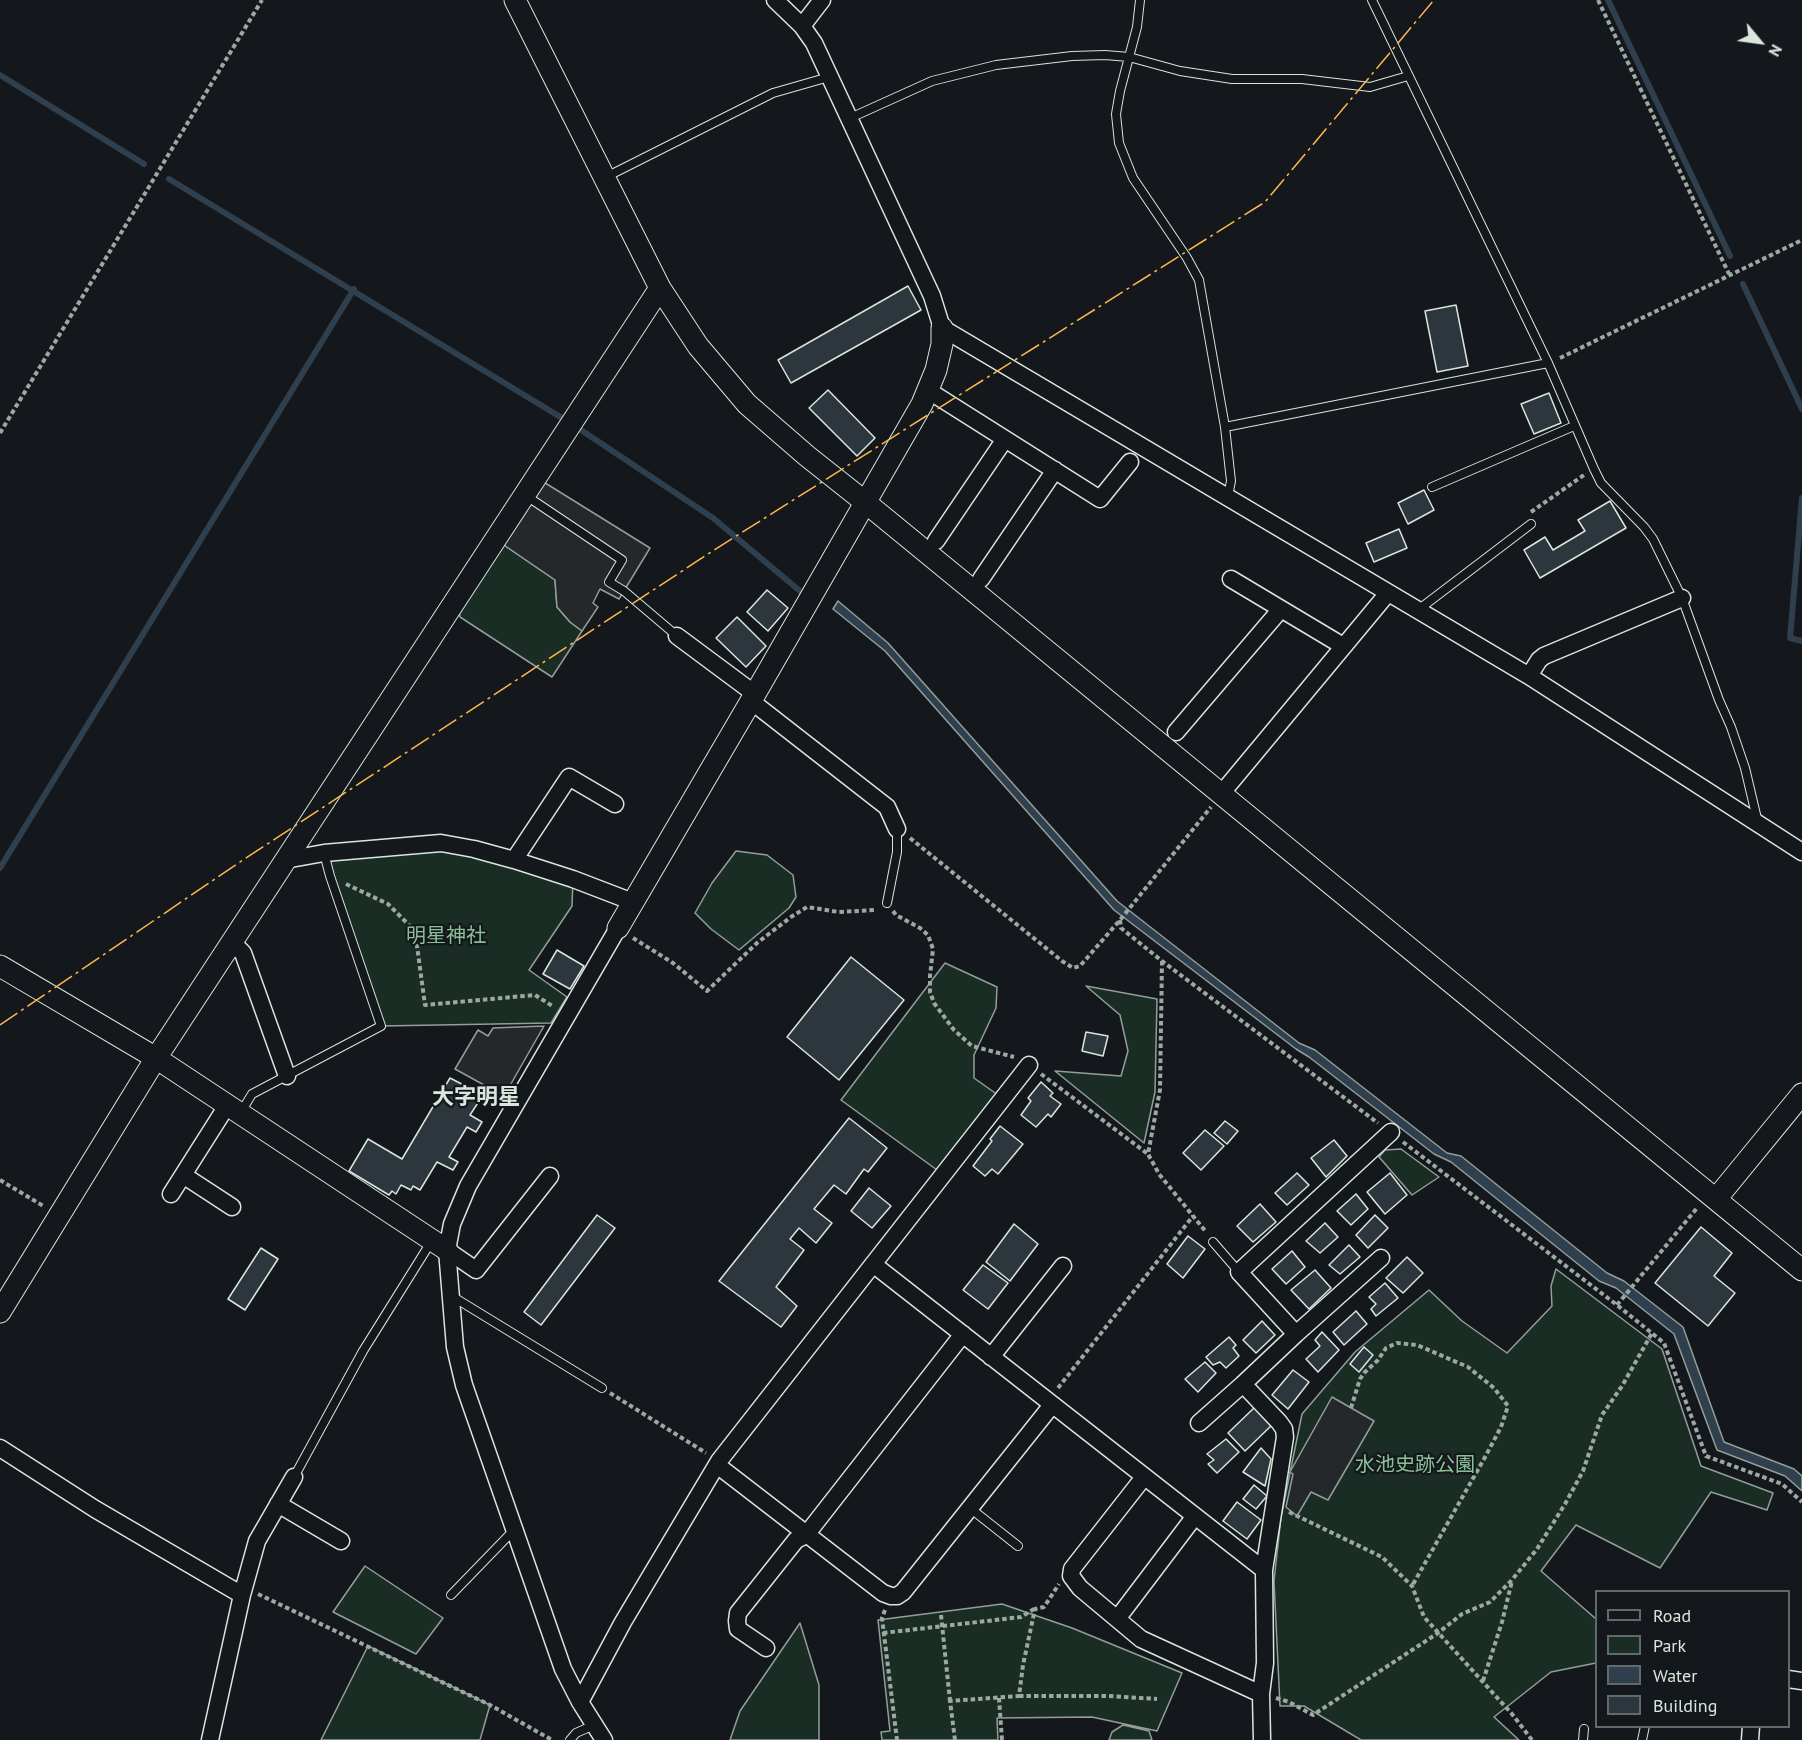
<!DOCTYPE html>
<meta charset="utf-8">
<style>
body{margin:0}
#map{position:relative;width:1802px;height:1740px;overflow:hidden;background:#14181c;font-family:"PT Sans",sans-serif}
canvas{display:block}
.legend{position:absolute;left:1595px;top:1590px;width:195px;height:138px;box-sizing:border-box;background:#14181c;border:2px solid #626a69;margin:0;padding:8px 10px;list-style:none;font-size:18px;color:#d8e6dc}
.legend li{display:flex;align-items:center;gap:12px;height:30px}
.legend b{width:30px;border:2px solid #626a69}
.north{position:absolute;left:1730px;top:12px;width:60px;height:60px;-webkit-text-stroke:4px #14181c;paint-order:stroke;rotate:119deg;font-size:16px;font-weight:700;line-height:24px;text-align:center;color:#d8e6dc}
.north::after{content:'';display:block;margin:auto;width:21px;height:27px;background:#d8e6dc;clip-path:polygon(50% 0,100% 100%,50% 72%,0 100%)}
</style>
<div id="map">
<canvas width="1802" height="1740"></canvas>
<ul class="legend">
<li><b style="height:8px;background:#14181c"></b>Road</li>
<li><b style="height:16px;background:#1a2d24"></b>Park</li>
<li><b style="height:16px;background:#2f3f4d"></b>Water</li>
<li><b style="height:16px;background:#2c363c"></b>Building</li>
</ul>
<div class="north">N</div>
</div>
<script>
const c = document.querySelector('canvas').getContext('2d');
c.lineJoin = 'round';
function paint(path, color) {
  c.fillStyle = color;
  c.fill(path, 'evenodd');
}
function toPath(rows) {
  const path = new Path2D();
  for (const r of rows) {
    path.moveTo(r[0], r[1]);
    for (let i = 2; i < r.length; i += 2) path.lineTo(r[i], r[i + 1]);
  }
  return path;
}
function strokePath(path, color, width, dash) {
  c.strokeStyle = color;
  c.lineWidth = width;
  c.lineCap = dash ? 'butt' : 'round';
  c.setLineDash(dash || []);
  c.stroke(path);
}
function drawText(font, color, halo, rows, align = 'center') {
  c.font = font + ' "PT Sans","Noto Sans JP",sans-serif';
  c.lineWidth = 4.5;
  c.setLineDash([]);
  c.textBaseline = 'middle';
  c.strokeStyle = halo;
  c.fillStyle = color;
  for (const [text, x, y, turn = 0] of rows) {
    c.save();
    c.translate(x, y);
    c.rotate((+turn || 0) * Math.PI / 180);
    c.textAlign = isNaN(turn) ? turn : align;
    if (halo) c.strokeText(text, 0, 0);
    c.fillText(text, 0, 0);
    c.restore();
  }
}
const green = toPath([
 [501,543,555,580,557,607,570,622,582,631,552,677,460,617,459,610,501,543],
 [441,843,573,879,572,906,529,970,567,997,551,1023,381,1026,324,853,441,843],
 [736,851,767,855,793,875,796,897,789,908,739,950,711,929,695,913,712,883,736,851],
 [945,963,997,987,996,1008,974,1055,974,1078,998,1095,937,1170,841,1100,945,963],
 [1086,986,1157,999,1155,1092,1144,1143,1055,1071,1121,1076,1128,1051,1120,1015,1086,986],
 [1401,1149,1439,1177,1412,1195,1379,1157,1385,1150,1401,1149],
 [1556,1269,1662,1349,1701,1466,1773,1493,1767,1510,1711,1492,1660,1568,1576,1525,1541,1571,1596,1619,1596,1663,1551,1672,1494,1717,1519,1740,1361,1740,1304,1706,1280,1706,1274,1581,1281,1517,1302,1414,1355,1352,1429,1290,1462,1321,1507,1353,1552,1306,1551,1286,1556,1269],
 [365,1566,443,1618,416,1654,333,1612,365,1566],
 [1002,1604,1072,1628,1182,1673,1157,1731,1092,1717,997,1718,998,1740,882,1740,881,1732,890,1731,878,1620,1002,1604],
 [800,1623,819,1685,819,1740,730,1740,740,1711,800,1623],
 [368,1646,490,1705,480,1740,321,1740,368,1646],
 [1123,1725,1149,1731,1152,1740,1109,1740,1112,1732,1123,1725]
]);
paint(green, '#1a2d24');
strokePath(green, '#939e99', 1.5);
const parking = toPath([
 [542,481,650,548,619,599,600,589,593,603,598,607,582,631,570,622,557,607,555,580,501,543,542,481],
 [544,1026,504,1096,455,1069,478,1030,488,1036,493,1028,544,1026],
 [1332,1397,1374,1421,1328,1500,1311,1492,1297,1516,1286,1507,1293,1474,1290,1472,1332,1397]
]);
paint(parking, '#24282b');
strokePath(parking, '#939e99', 1.5);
const water = toPath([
 [838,601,888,643,1117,901,1299,1043,1315,1050,1447,1153,1461,1156,1607,1273,1624,1281,1683,1327,1724,1442,1794,1469,1802,1476,1802,1491,1785,1476,1717,1450,1674,1334,1616,1288,1599,1281,1451,1162,1434,1154,1309,1057,1296,1049,1114,910,885,651,833,609,838,601]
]);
paint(water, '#2f3f4d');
strokePath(water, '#939e99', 1.5);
strokePath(toPath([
 [1608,0,1730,256],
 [0,75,144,164],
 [169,179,562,418],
 [1743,284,1802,409],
 [581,430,713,518,800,591],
 [1802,498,1790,638,1802,641],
 [0,868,354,289]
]), '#2f3f4d', 6);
const building = toPath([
 [908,286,921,310,791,383,778,360,908,286],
 [1456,305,1468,366,1437,372,1425,311,1456,305],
 [828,390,875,438,857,456,809,408,828,390],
 [1549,393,1561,423,1534,434,1521,404,1549,393],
 [1424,490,1434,510,1408,524,1398,503,1424,490],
 [1610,501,1626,528,1540,578,1524,550,1545,537,1553,550,1585,531,1578,520,1610,501],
 [1399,529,1407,548,1374,562,1366,543,1399,529],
 [767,590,788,608,768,631,747,612,767,590],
 [737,617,766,646,746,667,716,638,737,617],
 [557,950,584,966,570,989,543,974,557,950],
 [851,957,904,1000,839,1080,787,1037,851,957],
 [1086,1032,1108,1036,1103,1056,1082,1051,1086,1032],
 [450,1078,483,1095,470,1115,482,1122,476,1132,467,1127,449,1157,458,1162,453,1170,437,1162,420,1190,413,1186,411,1190,401,1185,396,1194,392,1191,389,1195,349,1171,368,1139,402,1159,450,1078],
 [1041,1082,1053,1093,1050,1096,1061,1104,1051,1117,1048,1114,1036,1127,1021,1115,1031,1101,1028,1098,1041,1082],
 [849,1118,887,1148,868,1172,864,1169,846,1194,834,1185,814,1209,832,1223,816,1243,799,1228,790,1239,804,1250,776,1287,797,1306,781,1327,719,1281,849,1118],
 [1225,1121,1238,1131,1227,1144,1214,1133,1225,1121],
 [1000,1126,1023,1144,998,1174,992,1169,985,1176,973,1166,992,1141,990,1139,1000,1126],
 [1205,1130,1224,1146,1201,1170,1183,1153,1205,1130],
 [1334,1140,1347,1156,1326,1177,1311,1158,1334,1140],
 [1297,1173,1309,1185,1287,1205,1275,1193,1297,1173],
 [1390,1173,1407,1195,1385,1214,1367,1192,1390,1173],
 [869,1188,891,1206,872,1228,851,1211,869,1188],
 [1356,1194,1368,1209,1351,1225,1337,1211,1356,1194],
 [1260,1204,1276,1222,1253,1242,1237,1226,1260,1204],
 [597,1215,615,1228,541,1325,524,1312,597,1215],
 [1375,1215,1388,1228,1368,1248,1356,1235,1375,1215],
 [1325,1223,1338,1237,1320,1253,1306,1241,1325,1223],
 [1014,1224,1038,1244,1010,1281,986,1262,1014,1224],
 [1701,1227,1732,1253,1714,1276,1735,1293,1708,1326,1655,1283,1701,1227],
 [1188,1236,1205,1249,1183,1278,1167,1264,1188,1236],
 [1349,1245,1360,1257,1340,1274,1329,1265,1349,1245],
 [261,1248,278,1259,245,1310,228,1299,261,1248],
 [1292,1251,1305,1267,1286,1284,1272,1269,1292,1251],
 [1407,1257,1423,1273,1403,1293,1386,1278,1407,1257],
 [983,1265,1008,1283,988,1309,963,1290,983,1265],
 [1315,1270,1331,1288,1309,1309,1291,1290,1315,1270],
 [1385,1283,1398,1298,1376,1316,1371,1309,1376,1304,1369,1297,1385,1283],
 [1356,1311,1367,1324,1344,1345,1333,1332,1356,1311],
 [1262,1321,1275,1335,1256,1353,1243,1340,1262,1321],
 [1322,1332,1339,1350,1318,1372,1306,1359,1320,1346,1315,1340,1322,1332],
 [1229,1337,1236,1345,1233,1348,1239,1356,1226,1368,1220,1362,1213,1365,1206,1357,1229,1337],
 [1364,1347,1373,1355,1359,1372,1350,1364,1364,1347],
 [1205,1362,1216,1373,1198,1392,1185,1379,1205,1362],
 [1293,1370,1309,1382,1288,1409,1272,1395,1293,1370],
 [1255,1407,1272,1425,1245,1451,1228,1433,1255,1407],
 [1226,1439,1239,1452,1217,1473,1208,1464,1214,1460,1207,1454,1226,1439],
 [1261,1448,1271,1459,1265,1486,1243,1472,1261,1448],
 [1254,1485,1267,1496,1256,1509,1243,1499,1254,1485],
 [1237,1502,1261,1520,1247,1539,1223,1521,1237,1502]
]);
paint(building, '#2c363c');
strokePath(building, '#d8e6dc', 1.5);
const service = toPath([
 [1140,0,1137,27,1120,91,1116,114,1119,143,1133,178,1187,258,1199,280,1225,427,1231,481,1228,496],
 [1372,0,1548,363,1594,469,1601,483,1644,527,1653,539,1682,598,1719,700,1731,727,1745,768,1758,823],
 [848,119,932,81,996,65,1072,56,1105,55,1129,57,1180,71,1232,79,1302,79,1370,87,1408,76],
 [606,177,773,93,829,77],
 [1225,427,1548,363],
 [1432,487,1574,426],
 [525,495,622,560,609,582,624,591,677,636],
 [1418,610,1531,524],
 [887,903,897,852,897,829],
 [241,1112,252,1094,381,1026,330,876,324,853],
 [1213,1242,1239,1272],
 [450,1295,602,1388],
 [294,1477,363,1351,431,1242],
 [970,1508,1018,1546],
 [451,1595,514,1530],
 [570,1740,576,1733,594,1725],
 [1583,1740,1584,1729],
 [1642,1740,1645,1726]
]);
const minor = toPath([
 [775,0,802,26,814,43,932,296,942,328,1529,676,1802,852],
 [802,26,822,0],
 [929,391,1100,499,1130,462],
 [936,541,1005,439],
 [981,579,1055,470],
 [1231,579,1343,646],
 [677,636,755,694],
 [1529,676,1539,660,1544,656,1682,598],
 [751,701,887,807,897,829],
 [1176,732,1281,609],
 [1221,794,1388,593],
 [285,860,324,853,441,843,474,849,514,860,573,879,633,902],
 [514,860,569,777,615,804],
 [232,942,243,953,287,1076],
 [183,1175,232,1207],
 [171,1194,228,1104],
 [447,1250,476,1270,550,1176],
 [873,1264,1264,1570],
 [1296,1334,1381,1258],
 [991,1357,1063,1266],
 [1199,1423,1243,1384],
 [0,1448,95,1509,242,1595],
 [717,1465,883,1593,891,1596,897,1596,903,1592,1052,1405],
 [1144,1477,1072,1569,1071,1576,1080,1588,1141,1639,1261,1694],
 [278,1504,341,1541],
 [1117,1619,1195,1516],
 [766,1648,738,1629,737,1621,738,1613,796,1540,806,1535,963,1334],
 [1788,1679,1802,1681],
 [580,1702,623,1622,719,1461,1029,1065],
 [210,1740,242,1595,257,1541,294,1477],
 [604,1740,580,1702,563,1669,464,1385,455,1347,447,1250,452,1224,468,1186,618,928],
 [1262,1740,1261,1694,1265,1663,1264,1570,1285,1437,1284,1429,1279,1422,1243,1384,1296,1334,1239,1272,1391,1132],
 [1750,1740,1751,1726]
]);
const tertiary = toPath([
 [515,0,660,288,698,346,747,404,807,456,865,502,1802,1270],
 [618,928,755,694,922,404,936,370,942,344,942,328],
 [0,966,156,1058,447,1250],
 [1716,1199,1802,1094],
 [0,1312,156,1058,660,288]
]);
strokePath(service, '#d8e6dc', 10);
strokePath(minor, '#d8e6dc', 19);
strokePath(tertiary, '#d8e6dc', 23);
strokePath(toPath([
 [1598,0,1729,274],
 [1560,358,1802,240],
 [0,433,262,0],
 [1531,512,1584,475],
 [910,838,1062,961,1073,968,1080,966,1120,920,1211,807],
 [346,884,388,904,415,931,425,1005,535,995,554,1007],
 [893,911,896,915,920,928,928,935,933,949,930,976,930,992,934,1003,954,1030,972,1046,1014,1057],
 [1120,920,1121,928,1126,932,1162,961,1378,1123],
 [633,938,673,963,707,991,757,943,791,917,807,907,839,912,876,910],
 [1162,961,1160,1090,1148,1154,1159,1174,1206,1232],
 [1041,1074,1148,1154],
 [1403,1142,1617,1305,1664,1343,1706,1456,1782,1484,1802,1502],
 [0,1180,45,1207],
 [1617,1305,1697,1208],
 [1058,1388,1193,1216],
 [610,1393,706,1453],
 [1351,1408,1360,1379,1364,1373,1378,1360,1386,1348,1397,1343,1417,1345,1468,1367,1494,1388,1508,1406,1501,1427,1484,1459,1412,1586],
 [1289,1512,1382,1557,1412,1586,1424,1617,1512,1714,1532,1740],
 [258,1594,490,1705,552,1740],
 [885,1610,882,1618,897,1740],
 [941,1615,950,1701],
 [883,1633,1021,1617,1034,1609],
 [1483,1681,1502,1622,1512,1581],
 [1019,1696,1109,1696,1157,1699],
 [999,1698,1002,1740],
 [1276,1698,1289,1702,1313,1715,1438,1633,1462,1614,1490,1602,1512,1580,1537,1549,1565,1504,1583,1471,1602,1415,1622,1386,1652,1333],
 [955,1740,950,1701,1019,1696,1023,1665,1035,1609,1044,1607,1059,1584]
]), '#9da8a2', 4, [4.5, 3]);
strokePath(service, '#14181c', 8);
strokePath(minor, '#14181c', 16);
strokePath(tertiary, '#14181c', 21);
strokePath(toPath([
 [0,1025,240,862,711,552,1265,202,1434,0]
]), '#ffb74d', 1.5, [21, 4.5, 3, 4.5]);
drawText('20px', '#8ac095', '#14181c', [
 ["明星神社",446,936],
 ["水池史跡公園",1415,1465]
]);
drawText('bold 22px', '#d8e6dc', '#14181c', [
 ["大字明星",476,1098]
]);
</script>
